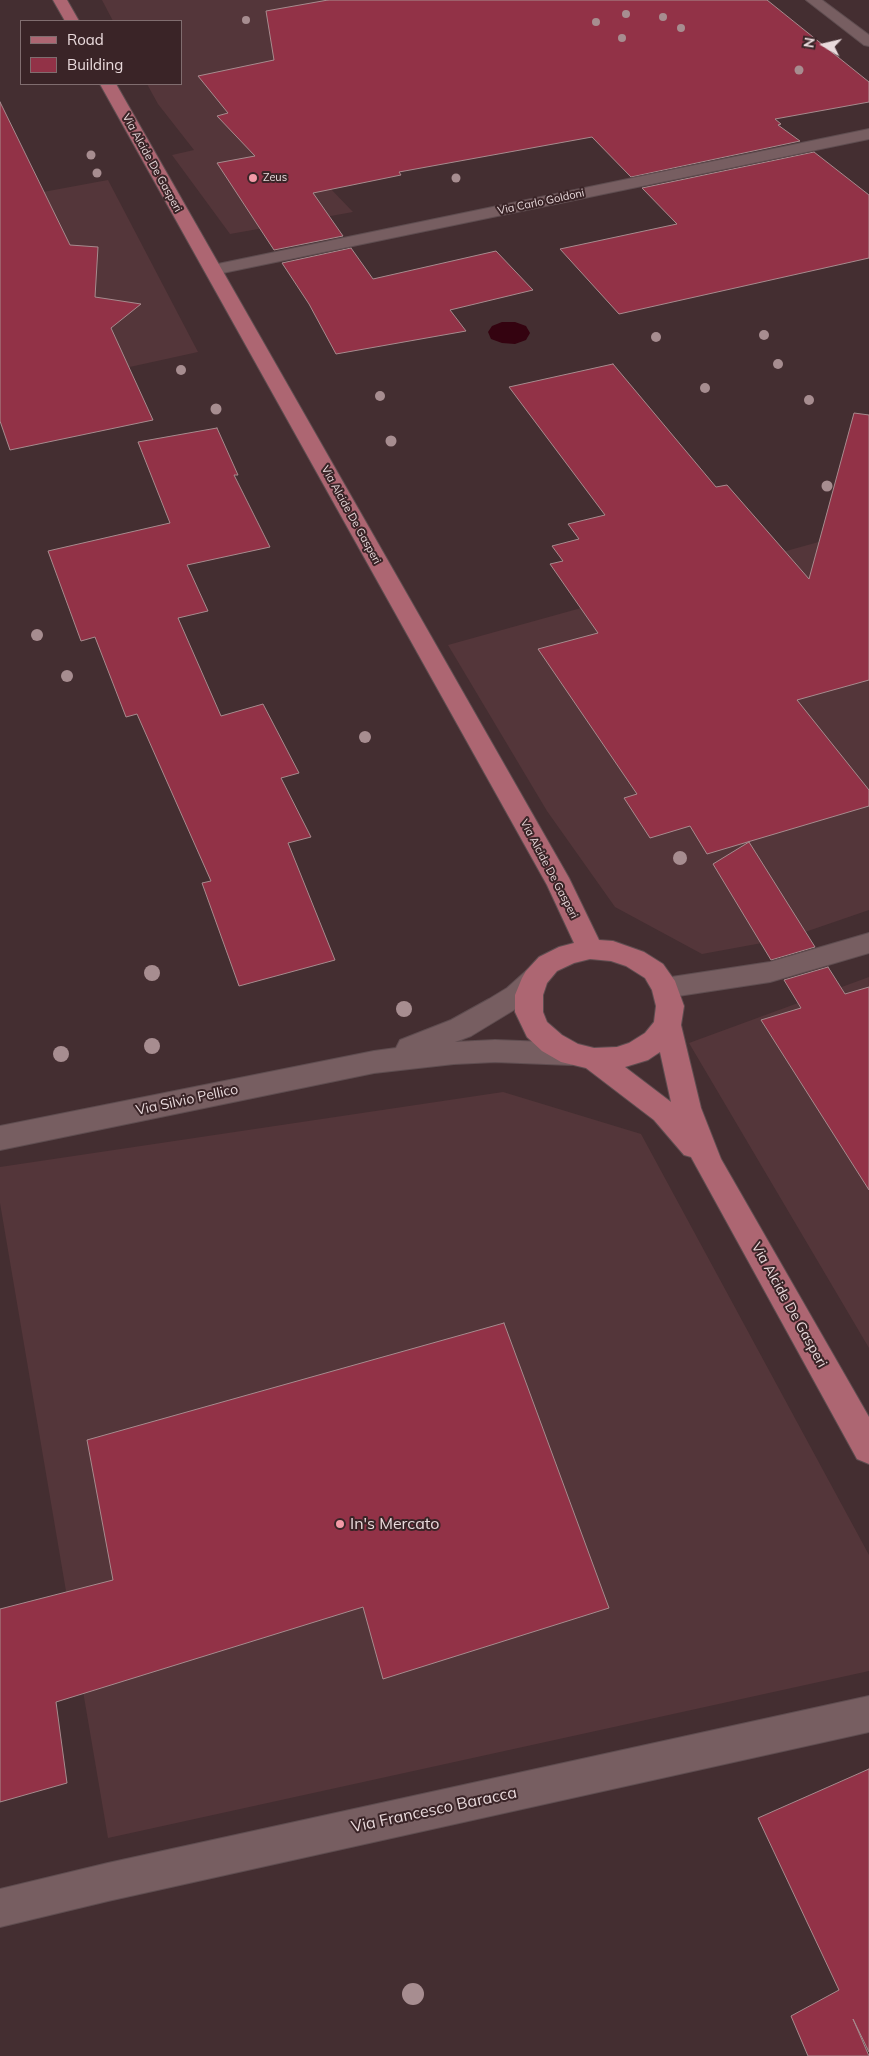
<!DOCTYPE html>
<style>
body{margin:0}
#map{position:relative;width:869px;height:2056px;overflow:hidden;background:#442e31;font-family:Mulish,sans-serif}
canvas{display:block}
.legend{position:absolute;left:20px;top:20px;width:162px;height:65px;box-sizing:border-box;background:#3a2427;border:1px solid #806d6f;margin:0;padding:6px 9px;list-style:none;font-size:15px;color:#e9dadc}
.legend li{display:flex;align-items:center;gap:10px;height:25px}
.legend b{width:25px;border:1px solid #806d6f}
.north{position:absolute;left:799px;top:20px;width:50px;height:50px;-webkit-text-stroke:4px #3a2427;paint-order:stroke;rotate:279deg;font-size:14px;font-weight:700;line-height:20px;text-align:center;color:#e9dadc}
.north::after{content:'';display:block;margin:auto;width:18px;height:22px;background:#e9dadc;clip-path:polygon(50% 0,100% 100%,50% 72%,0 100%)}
</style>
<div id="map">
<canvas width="869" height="2056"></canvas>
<ul class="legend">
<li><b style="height:6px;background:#ad6672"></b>Road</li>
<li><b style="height:14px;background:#923247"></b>Building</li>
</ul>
<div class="north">N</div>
</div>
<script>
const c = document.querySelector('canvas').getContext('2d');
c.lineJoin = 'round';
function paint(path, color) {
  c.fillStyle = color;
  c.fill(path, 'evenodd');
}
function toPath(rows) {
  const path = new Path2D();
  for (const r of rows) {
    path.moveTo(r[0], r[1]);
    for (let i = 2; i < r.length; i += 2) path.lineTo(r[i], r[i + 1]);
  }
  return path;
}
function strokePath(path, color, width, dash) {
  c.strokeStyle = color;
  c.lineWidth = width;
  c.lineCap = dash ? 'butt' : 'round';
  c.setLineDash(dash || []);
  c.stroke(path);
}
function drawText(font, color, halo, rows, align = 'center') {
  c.font = font + ' Mulish,sans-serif';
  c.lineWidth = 4;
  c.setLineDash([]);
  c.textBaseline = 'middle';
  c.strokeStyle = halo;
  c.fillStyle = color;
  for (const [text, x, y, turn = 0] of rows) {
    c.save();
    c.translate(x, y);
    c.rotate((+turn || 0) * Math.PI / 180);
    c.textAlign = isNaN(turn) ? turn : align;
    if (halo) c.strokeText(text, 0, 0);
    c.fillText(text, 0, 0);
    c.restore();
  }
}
paint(toPath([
 [102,0,622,0,276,132,353,212,230,234,172,155,194,150,158,104,147,84,181,84,181,21,113,21],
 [108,180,198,352,84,377,0,200],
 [869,528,869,910,805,932,762,943,702,954,615,907,547,811,448,645],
 [869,977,869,1348,689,1043],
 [503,1092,641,1134,869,1555,869,1671,108,1838,0,1203,0,1167]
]), '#54363a');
paint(toPath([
 [502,322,515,322,526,326,530,333,526,340,515,344,502,343,491,339,488,332,492,326]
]), '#340310');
const building = toPath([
 [328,0,767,0,869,82,869,102,775,119,781,124,778,125,800,141,631,177,592,137,399,172,401,175,313,193,343,236,274,250,217,163,255,156,217,116,228,113,198,76,274,60,266,11,328,0],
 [0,102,70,245,98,247,95,297,141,304,111,328,153,420,10,450,0,421,0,102],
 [814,152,869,195,869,258,619,314,560,249,677,224,642,188,814,152],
 [351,248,373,279,496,251,533,290,450,310,466,331,336,354,309,304,282,263,351,248],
 [613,364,716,487,727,485,809,579,854,413,869,415,869,680,797,700,869,790,869,806,707,854,690,826,650,838,624,798,637,794,538,649,598,633,550,564,563,561,552,546,579,539,568,524,605,515,509,387,613,364],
 [217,428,238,475,234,475,270,547,187,565,208,611,178,618,221,716,263,704,299,773,281,778,311,837,288,843,335,960,239,986,202,883,211,881,137,714,126,717,95,637,81,641,48,551,170,523,138,442,217,428],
 [749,842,815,947,771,960,713,864,749,842],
 [828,967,845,994,869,987,869,1190,761,1020,801,1008,784,980,828,967],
 [504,1323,609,1608,383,1679,363,1607,56,1702,67,1783,0,1802,0,1609,113,1580,87,1440,504,1323],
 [869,1769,869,2052,853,2019,869,2056,808,2056,791,2016,839,1990,758,1818,869,1769]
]);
paint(building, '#923247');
strokePath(building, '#a78b8e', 1);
const minor = toPath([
 [806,0,822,0,869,35,869,46,864,45,806,0],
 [869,129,869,139,213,275,207,274,204,270,207,266,213,265,869,129],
 [869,933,869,953,770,982,665,998,655,995,652,988,655,981,665,978,770,962,869,933],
 [535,968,544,971,548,978,544,985,527,1002,471,1036,455,1042,495,1040,571,1043,581,1046,585,1054,581,1062,571,1065,495,1062,454,1064,374,1073,0,1150,0,1126,374,1051,396,1048,400,1040,451,1020,489,999,507,988,526,971,535,968],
 [869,1696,869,1732,108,1901,0,1927,0,1889,108,1863,869,1696]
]);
const major = toPath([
 [53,0,67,0,79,21,65,21,53,0],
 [100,84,116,84,569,878,599,940,613,941,644,952,663,964,675,981,684,1006,681,1025,701,1108,721,1159,869,1417,869,1464,857,1459,691,1157,684,1155,654,1120,586,1068,561,1062,542,1051,527,1037,515,1012,515,995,522,978,526,971,539,957,559,947,574,943,547,885,100,84],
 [590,959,611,961,626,966,645,978,652,990,656,1006,654,1022,645,1033,629,1043,617,1047,594,1048,578,1044,562,1035,547,1022,543,1012,543,995,547,983,557,971,574,963,590,959],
 [660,1052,671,1102,625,1067,648,1060,660,1052]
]);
strokePath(minor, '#5f4d50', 2);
strokePath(major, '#5f4d50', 2);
paint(minor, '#775e61');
paint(major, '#ad6672');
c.fillStyle = '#a78d90';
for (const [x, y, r] of [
 [626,14,4],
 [663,17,4],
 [246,20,4],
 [596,22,4],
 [681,28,4],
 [622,38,4],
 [799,70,4.5],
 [91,155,4.5],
 [97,173,4.5],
 [456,178,4.5],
 [764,335,5],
 [656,337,5],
 [778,364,5],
 [181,370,5],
 [705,388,5],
 [380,396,5],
 [809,400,5],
 [216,409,5.5],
 [391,441,5.5],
 [827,486,5.5],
 [37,635,6],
 [67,676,6],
 [365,737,6],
 [680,858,7],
 [152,973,8],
 [404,1009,8],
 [152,1046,8],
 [61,1054,8],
 [413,1994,11]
]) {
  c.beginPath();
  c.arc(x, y, r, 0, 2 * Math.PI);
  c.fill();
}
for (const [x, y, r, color] of [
 [253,178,5,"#f39aa7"],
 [340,1524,5,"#f39aa7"]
]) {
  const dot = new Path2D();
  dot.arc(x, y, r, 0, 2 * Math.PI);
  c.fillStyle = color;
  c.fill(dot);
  strokePath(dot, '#3a2427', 2);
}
drawText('11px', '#e9dadc', '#3a2427', [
 ["Via Alcide De Gasperi",152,163,61],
 ["Via Carlo Goldoni",541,202,-12],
 ["Via Alcide De Gasperi",351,515,61],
 ["Via Alcide De Gasperi",549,869,62]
]);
drawText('11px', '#e9dadc', '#3a2427', [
 ["Zeus",263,178]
], 'left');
drawText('14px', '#e9dadc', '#3a2427', [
 ["Via Silvio Pellico",187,1100,-12],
 ["Via Alcide De Gasperi",789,1305,61]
]);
drawText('16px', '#e9dadc', '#3a2427', [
 ["In's Mercato",350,1524]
], 'left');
drawText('16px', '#e9dadc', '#3a2427', [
 ["Via Francesco Baracca",434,1810,-12]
]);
</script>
